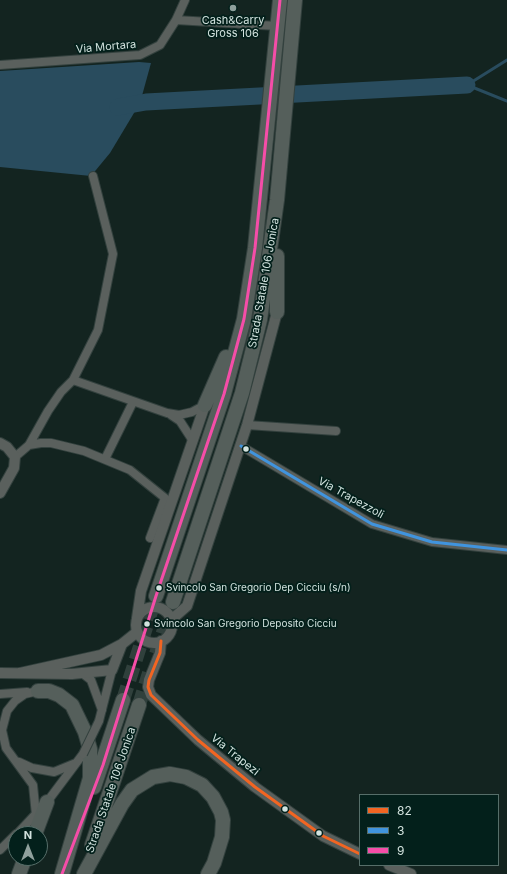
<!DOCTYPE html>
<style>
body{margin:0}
#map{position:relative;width:507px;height:874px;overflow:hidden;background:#132420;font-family:Inter,sans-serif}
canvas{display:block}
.legend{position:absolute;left:359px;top:794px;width:140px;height:72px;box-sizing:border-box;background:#03201b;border:1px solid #566e69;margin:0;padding:5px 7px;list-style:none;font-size:12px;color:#d2e2de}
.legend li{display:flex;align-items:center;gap:8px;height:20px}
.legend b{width:20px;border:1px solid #566e69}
.north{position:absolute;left:8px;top:826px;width:40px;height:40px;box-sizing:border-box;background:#03201b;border:1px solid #566e69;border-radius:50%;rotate:0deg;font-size:11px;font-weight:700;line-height:16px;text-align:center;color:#d2e2de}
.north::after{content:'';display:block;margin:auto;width:14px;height:18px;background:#8fa09c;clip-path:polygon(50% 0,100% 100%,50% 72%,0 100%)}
</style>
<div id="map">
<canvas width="507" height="874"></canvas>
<ul class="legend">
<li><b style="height:5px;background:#f26522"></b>82</li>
<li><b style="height:5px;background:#4094de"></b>3</li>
<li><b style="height:5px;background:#f54da8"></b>9</li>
</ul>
<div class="north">N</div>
</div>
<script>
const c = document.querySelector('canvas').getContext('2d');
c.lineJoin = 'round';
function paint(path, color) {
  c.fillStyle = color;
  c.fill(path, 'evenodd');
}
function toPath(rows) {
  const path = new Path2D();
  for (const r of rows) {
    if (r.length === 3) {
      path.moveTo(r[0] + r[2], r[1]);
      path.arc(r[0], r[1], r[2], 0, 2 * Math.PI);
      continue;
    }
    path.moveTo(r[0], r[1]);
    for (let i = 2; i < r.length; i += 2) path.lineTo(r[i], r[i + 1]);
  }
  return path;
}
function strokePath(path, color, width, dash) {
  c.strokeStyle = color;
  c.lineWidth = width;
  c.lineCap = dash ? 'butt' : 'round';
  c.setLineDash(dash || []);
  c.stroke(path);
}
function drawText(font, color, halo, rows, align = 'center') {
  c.font = font + ' Inter,sans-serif';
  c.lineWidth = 3.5;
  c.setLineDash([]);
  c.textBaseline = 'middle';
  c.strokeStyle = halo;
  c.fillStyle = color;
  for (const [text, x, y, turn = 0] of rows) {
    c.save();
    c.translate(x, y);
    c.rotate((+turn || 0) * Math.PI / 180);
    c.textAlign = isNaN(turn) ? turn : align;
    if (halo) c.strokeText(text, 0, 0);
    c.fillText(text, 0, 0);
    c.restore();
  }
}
paint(toPath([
 [139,62,151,63,140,103,110,153,91,176,0,167,0,71]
]), '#294c5e');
strokePath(toPath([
 [467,85,507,60],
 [467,85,507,101]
]), '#294c5e', 3);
strokePath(toPath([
 [118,107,146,102,467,85]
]), '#294c5e', 17);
strokePath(toPath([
 [156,654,173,602],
 [123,700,156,596],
 [139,705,149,673]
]), '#30403c', 14, [14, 7]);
const minor = toPath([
 [176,20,277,26],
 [0,65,140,55,160,45,176,20,185,0],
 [73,380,167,413,179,415,192,412,205,405],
 [171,415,180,421,193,441],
 [247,425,336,431],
 [29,445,41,443,51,443,84,451,130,470,165,498,150,538],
 [241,446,372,524,432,542,507,550],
 [15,457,29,445,48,411,61,392,73,380,98,330,113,254,93,176],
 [105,459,133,402],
 [82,673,91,680,102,710],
 [0,694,27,692],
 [99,721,112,670],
 [19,762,32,768,54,772,76,763],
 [36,815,33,785,6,748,2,730,7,711,15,701,25,694,38,691],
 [17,834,47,802,83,754],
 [0,850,16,834]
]);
const tertiary = toPath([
 [0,443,7,447,15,457,14,468,0,493],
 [154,625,18],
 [137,618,141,591,205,405],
 [171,620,187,606,247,425,277,312],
 [161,641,160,653,149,680,148,687,151,695,198,740,255,787,323,836,360,854],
 [112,670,122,644],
 [0,673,72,674,112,670],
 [20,673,101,655,122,644,137,632],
 [389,865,411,874]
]);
const trunk = toPath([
 [277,312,277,256],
 [205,405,226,357],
 [156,596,224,394,244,319,255,248,280,0],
 [173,602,242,393,260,320,277,200,295,0],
 [38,691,49,691,59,695,72,705,85,732,90,749,90,778,62,874],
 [94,787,123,700],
 [35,834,47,802],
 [92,845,139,705],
 [19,874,25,858],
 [84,874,122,804,132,790,153,777,170,774,186,777,202,785,213,797,221,812,223,820,222,837,214,863,208,874]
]);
strokePath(minor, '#33413e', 10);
strokePath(tertiary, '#33413e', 12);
strokePath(trunk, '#33413e', 16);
strokePath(minor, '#5a605d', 8);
strokePath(tertiary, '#5a605d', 10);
strokePath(trunk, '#555f5b', 14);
const minorBridge = toPath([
 [83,754,99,721]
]);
strokePath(minorBridge, '#33413e', 10, []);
strokePath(minorBridge, '#5a605d', 8);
strokePath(toPath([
 [161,641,160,653,149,680,148,687,151,695,198,740,255,787,323,836,360,854]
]), '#f26522', 3);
strokePath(toPath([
 [241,446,372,524,432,542,507,550]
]), '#4094de', 3);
strokePath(toPath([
 [62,874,103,765,156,596,224,394,244,319,255,248,280,0]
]), '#f54da8', 3);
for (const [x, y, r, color] of [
 [233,8,4,"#8fa09c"],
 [246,449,3.5,"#d2e2de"],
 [159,588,3.5,"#d2e2de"],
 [147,624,3.5,"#d2e2de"],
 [285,809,3.5,"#d2e2de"],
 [319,833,3.5,"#d2e2de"]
]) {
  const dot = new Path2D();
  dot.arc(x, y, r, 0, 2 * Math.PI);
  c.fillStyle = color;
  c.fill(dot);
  strokePath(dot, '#03201b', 1.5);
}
drawText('10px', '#d2e2de', '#03201b', [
 ["Svincolo San Gregorio Dep Cicciu (s/n)",166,588],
 ["Svincolo San Gregorio Deposito Cicciu",154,624]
], 'left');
drawText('11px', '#d2e2de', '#03201b', [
 ["Cash&Carry",233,21],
 ["Gross 106",233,34]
]);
drawText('11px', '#d2e2de', '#03201b', [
 ["Via Mortara",106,47,-5],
 ["Strada Statale 106 Jonica",264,283,-80],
 ["Via Trapezzoli",351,498,29],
 ["Via Trapezi",235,755,39],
 ["Strada Statale 106 Jonica",111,790,-71]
]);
</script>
